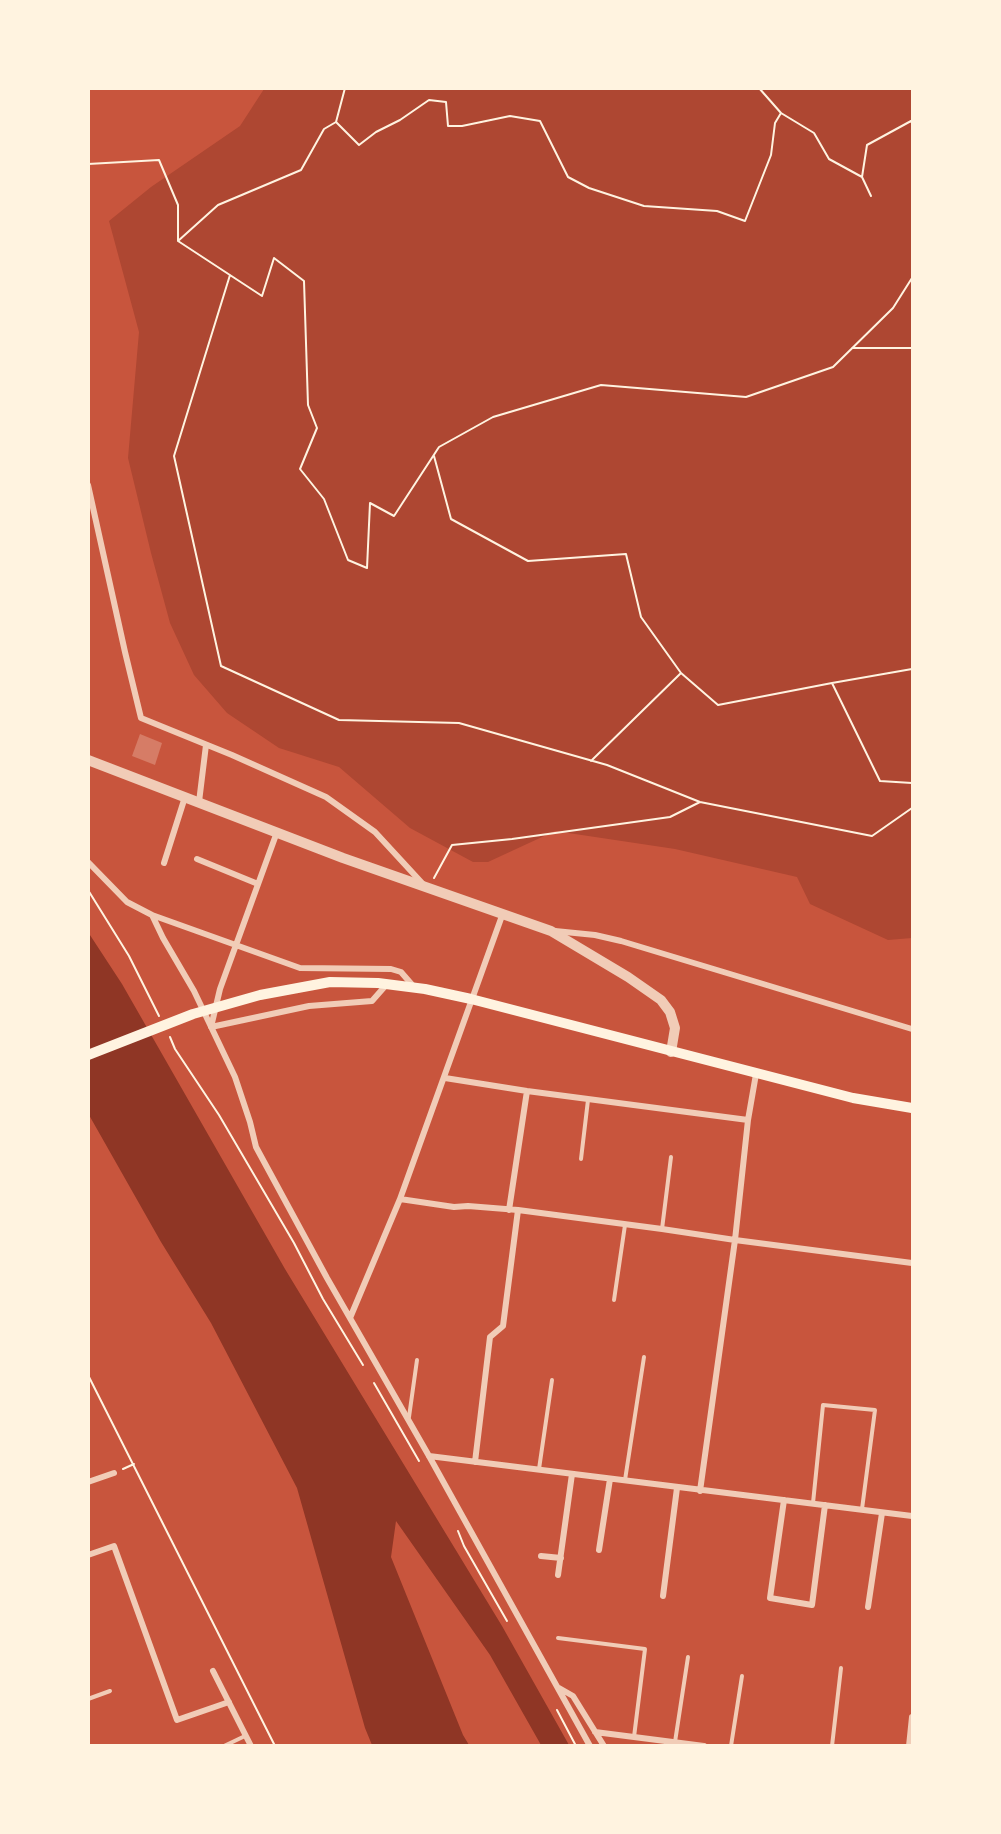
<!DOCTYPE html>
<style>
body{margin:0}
#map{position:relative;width:1001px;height:1834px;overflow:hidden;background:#c8553d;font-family:Barlow,sans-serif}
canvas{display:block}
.frame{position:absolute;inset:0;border:90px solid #fff3e0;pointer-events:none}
</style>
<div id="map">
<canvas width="1001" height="1834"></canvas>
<div class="frame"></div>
</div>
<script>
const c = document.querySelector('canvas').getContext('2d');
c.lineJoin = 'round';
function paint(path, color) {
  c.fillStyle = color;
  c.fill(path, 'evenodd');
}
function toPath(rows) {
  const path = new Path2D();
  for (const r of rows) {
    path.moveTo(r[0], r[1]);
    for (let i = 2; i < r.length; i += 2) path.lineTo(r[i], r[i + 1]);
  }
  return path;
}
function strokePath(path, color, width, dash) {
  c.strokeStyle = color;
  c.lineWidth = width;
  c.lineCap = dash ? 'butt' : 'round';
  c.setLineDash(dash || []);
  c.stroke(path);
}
paint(toPath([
 [264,89,912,89,912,938,888,940,810,904,797,877,675,849,555,831,488,862,473,862,410,828,339,767,279,748,227,713,194,675,170,623,151,553,128,458,139,332,109,221,151,187,240,126]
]), '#ae4732');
paint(toPath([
 [88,932,122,984,285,1269,502,1626,569,1745,541,1745,490,1655,396,1521,391,1557,463,1735,469,1745,372,1745,365,1728,297,1488,211,1323,161,1242,89,1115]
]), '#8f3625');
paint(toPath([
 [140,734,162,743,155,765,132,756]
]), '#d67c66');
strokePath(toPath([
 [345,88,336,122,359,145,376,132,400,120,429,100,446,102,448,126,462,126,510,116,540,121,568,177,589,188,644,206,717,211,745,221,771,155,775,123,781,113,814,133,829,159,862,177,867,145,911,121,912,123],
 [759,88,781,113],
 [336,122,324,129,301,170,218,205,178,241,262,296,274,258,304,281,308,405,317,428,300,469,324,499,348,560,367,568,370,503,394,516,439,447,493,417,601,385,746,397,833,367,893,308,912,278],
 [88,164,159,160,178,205,178,241],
 [862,177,871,196],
 [230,275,174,456,221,666,339,720,459,723,607,765,700,802,872,836,912,808],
 [852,348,912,348],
 [434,456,451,519,528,561,626,554,641,617,681,673],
 [912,669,832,683,880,781,912,783],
 [591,761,681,673,718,705,832,683],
 [434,878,452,845,512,839,670,817,700,802],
 [88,890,129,956,159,1016],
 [170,1037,175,1049,219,1115,294,1243,323,1299,363,1365],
 [88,1375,275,1746],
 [374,1383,419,1461],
 [123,1469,134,1464],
 [458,1531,464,1546,507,1621],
 [557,1710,576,1746]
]), '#fff3e0', 2);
strokePath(toPath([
 [581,1159,588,1100],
 [662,1229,671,1157],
 [614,1300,625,1225],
 [409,1417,417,1360],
 [539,1469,552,1380],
 [625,1480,644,1357],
 [813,1503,823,1405,875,1410,862,1509],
 [558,1638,645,1649,634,1737],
 [88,1699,110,1691],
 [675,1742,688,1657],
 [224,1746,245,1736],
 [731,1746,742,1676],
 [832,1746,841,1668]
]), '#f1ccb7', 4);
strokePath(toPath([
 [88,485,125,652,141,718,232,755,326,797,375,832,422,883],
 [199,802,206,745],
 [277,832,220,989,211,1027,309,1006,372,1001,387,984],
 [197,859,258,884],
 [88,862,127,902,152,915,163,938,194,991,235,1077,250,1122,256,1147,327,1278,429,1456,590,1746],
 [164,863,185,797],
 [503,913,400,1199,454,1207,468,1206,518,1210,662,1229,735,1240,912,1263],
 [152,915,300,968,391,969,401,972,414,987],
 [555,931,595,935,621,941,912,1029],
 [445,1078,527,1091,748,1120],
 [509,1210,527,1091],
 [350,1318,400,1199],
 [429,1456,912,1516],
 [475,1462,490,1337,503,1326,518,1210],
 [88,1482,114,1473],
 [700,1491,735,1240,748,1120,756,1074],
 [784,1500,770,1598,812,1605,825,1505],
 [599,1550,610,1479],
 [88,1555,114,1546,177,1720,229,1702],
 [541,1556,561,1558],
 [558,1575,572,1474],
 [663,1596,677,1488],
 [868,1607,882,1513],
 [213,1671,251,1746],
 [559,1688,573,1696,604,1746],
 [595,1732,704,1746],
 [909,1746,912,1717]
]), '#f1ccb7', 6);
strokePath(toPath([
 [88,760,343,858,551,931,628,977,661,1000,670,1012,675,1028,671,1052]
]), '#f1ccb7', 10);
strokePath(toPath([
 [88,1055,193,1014,260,995,330,982,378,983,425,989,471,999,853,1098,912,1108]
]), '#fff3e0', 10);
</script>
